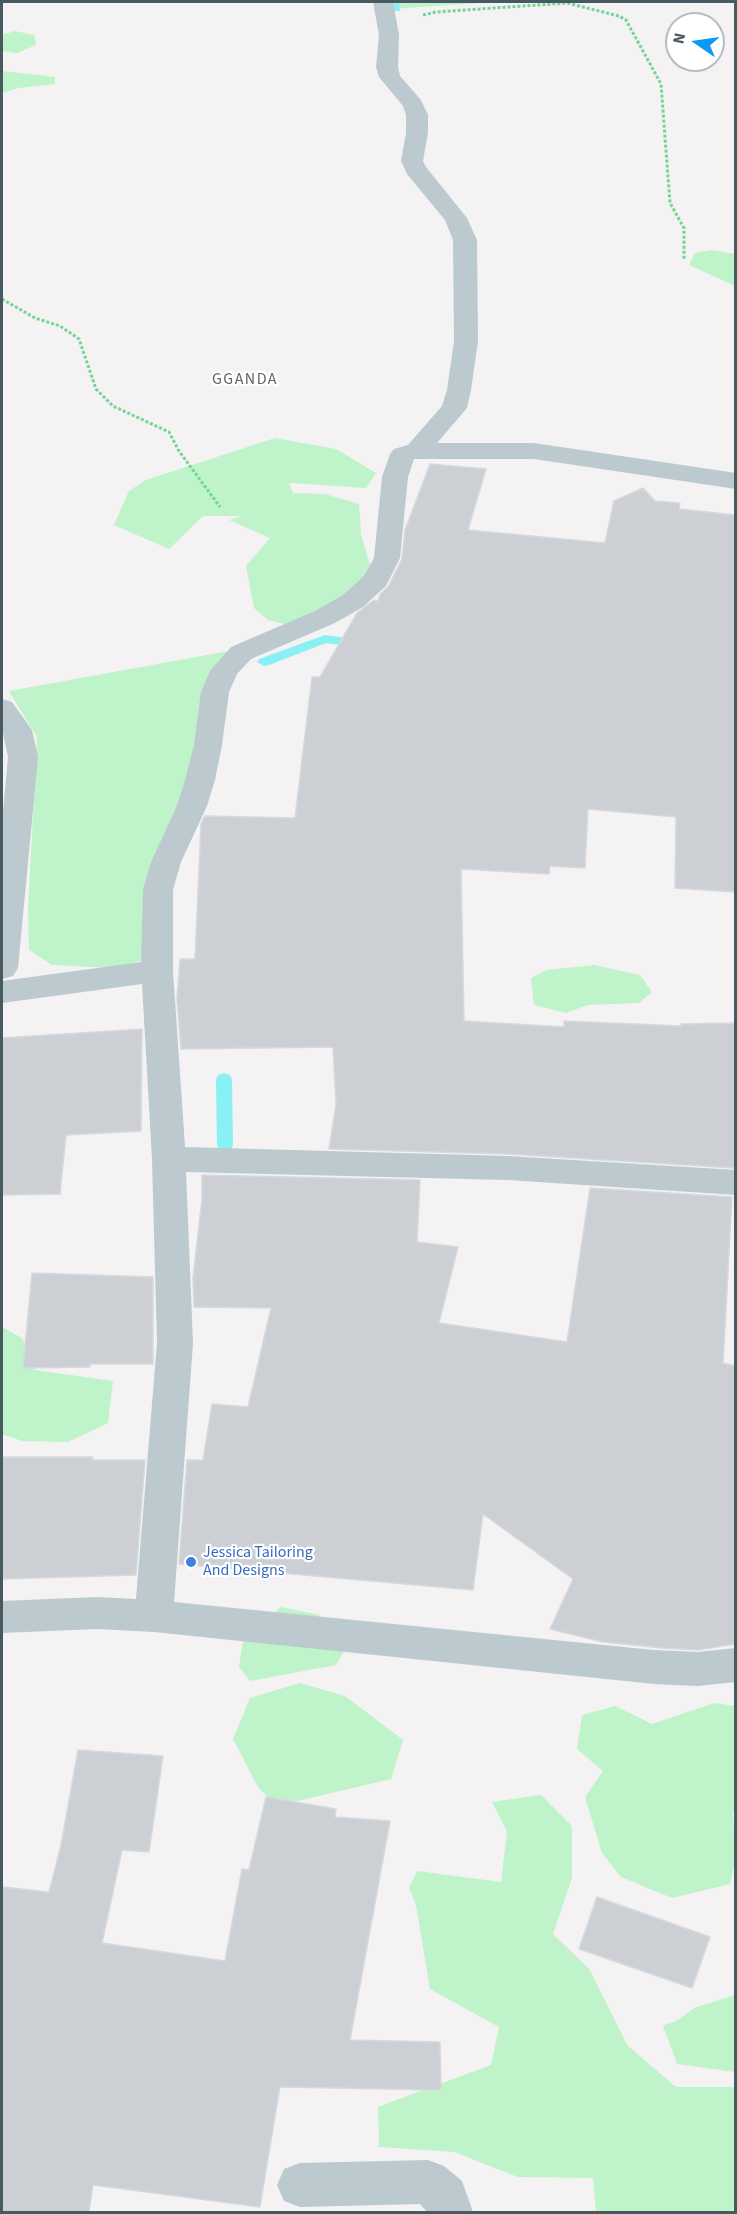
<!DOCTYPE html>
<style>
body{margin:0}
#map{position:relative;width:737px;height:2214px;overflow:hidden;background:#f4f2f2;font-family:"Source Sans 3",sans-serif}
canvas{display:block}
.frame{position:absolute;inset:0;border:3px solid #485a61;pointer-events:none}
.north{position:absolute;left:665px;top:12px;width:60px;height:60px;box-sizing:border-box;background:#fff;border:2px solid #b6bdc0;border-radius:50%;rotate:283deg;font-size:16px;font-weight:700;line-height:24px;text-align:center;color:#485a61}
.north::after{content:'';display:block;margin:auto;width:21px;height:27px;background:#0d9af4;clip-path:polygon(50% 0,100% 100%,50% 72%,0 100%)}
</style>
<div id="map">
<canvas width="737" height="2214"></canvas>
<div class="frame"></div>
<div class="north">N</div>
</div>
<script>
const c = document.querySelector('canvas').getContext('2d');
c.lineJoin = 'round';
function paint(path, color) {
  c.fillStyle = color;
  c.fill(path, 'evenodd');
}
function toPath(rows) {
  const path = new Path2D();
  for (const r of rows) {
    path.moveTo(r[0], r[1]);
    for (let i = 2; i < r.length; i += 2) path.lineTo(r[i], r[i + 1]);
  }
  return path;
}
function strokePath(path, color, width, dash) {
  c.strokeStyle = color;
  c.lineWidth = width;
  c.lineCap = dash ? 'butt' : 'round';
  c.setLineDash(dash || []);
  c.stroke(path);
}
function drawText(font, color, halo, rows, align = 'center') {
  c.font = font + ' "Source Sans 3",sans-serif';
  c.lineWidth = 4.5;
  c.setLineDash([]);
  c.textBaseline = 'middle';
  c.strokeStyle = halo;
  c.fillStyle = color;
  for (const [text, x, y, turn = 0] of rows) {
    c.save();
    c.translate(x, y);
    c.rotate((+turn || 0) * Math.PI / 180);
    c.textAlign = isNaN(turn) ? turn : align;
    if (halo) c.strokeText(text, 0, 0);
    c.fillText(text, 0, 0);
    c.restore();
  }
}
paint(toPath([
 [390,2,493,2,393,9],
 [15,31,34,35,36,45,17,53,2,51,2,35],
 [2,71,55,77,55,84,18,88,2,93],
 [710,250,735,254,735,286,689,265,695,253],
 [275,438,336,449,376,473,366,488,289,483,293,493,325,494,359,504,361,534,370,565,359,591,288,625,268,620,254,608,246,566,270,538,229,520,241,516,203,516,169,549,114,525,129,491,146,480],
 [251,647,238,657,174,870,159,956,113,968,52,965,29,950,28,909,37,737,9,691],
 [594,965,640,975,652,992,639,1003,588,1005,566,1013,534,1005,531,978,547,970],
 [2,1327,22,1338,35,1370,113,1381,108,1423,68,1442,22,1441,2,1434],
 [281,1607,319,1615,348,1644,336,1665,250,1681,239,1667,243,1641],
 [300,1683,345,1696,403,1740,391,1779,276,1806,258,1787,233,1739,250,1698],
 [714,1703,735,1706,736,1809,733,1812,735,1861,730,1884,672,1898,621,1877,602,1853,585,1797,603,1771,577,1749,582,1715,615,1706,652,1724],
 [541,1795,572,1826,572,1878,553,1934,590,1970,627,2045,676,2087,735,2087,735,2212,596,2212,593,2178,518,2177,454,2152,379,2147,378,2107,491,2065,499,2027,430,1989,416,1905,409,1888,417,1871,501,1882,507,1832,492,1802],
 [735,1995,735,2072,677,2064,663,2026,678,2020,694,2008]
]), '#bff3ca');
paint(toPath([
 [389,2,399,2,400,11,392,11,389,2],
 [325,635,361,640,368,644,361,648,326,643,269,665,264,666,257,662,259,659,325,635],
 [224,1073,230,1075,232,1079,233,1145,231,1149,225,1151,219,1149,217,1145,216,1079,218,1075,224,1073]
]), '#89f0f3');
const building = toPath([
 [430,464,486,469,468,530,605,543,614,501,643,488,655,501,680,503,679,509,735,515,735,892,675,888,676,817,588,809,585,868,550,866,549,874,461,869,464,1021,564,1027,564,1021,681,1026,681,1024,735,1023,735,1168,508,1154,329,1149,336,1104,333,1047,181,1049,177,999,180,959,195,959,201,824,205,816,295,818,312,677,320,677,357,613,374,600,378,601,380,594,388,587,402,559,405,530,430,464],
 [142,1029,141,1131,66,1135,60,1194,2,1195,2,1038,142,1029],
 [202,1175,420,1180,417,1242,458,1247,439,1323,567,1342,590,1188,732,1197,723,1363,735,1366,735,1644,698,1650,662,1648,603,1642,550,1629,573,1579,483,1514,473,1590,179,1564,187,1460,203,1460,212,1404,248,1407,271,1308,194,1307,193,1278,202,1199,202,1175],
 [32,1273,153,1277,153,1364,90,1364,90,1367,23,1368,32,1273],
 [2,1457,93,1457,92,1460,145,1460,136,1575,2,1579,2,1457],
 [78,1750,163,1756,149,1852,122,1850,102,1943,225,1961,242,1869,249,1870,266,1797,336,1809,335,1817,390,1821,350,2040,440,2042,441,2090,280,2087,260,2207,93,2185,89,2212,2,2212,2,1887,49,1892,61,1845,78,1750],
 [597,1897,710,1937,692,1988,579,1949,597,1897]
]);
paint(building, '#ccd0d5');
strokePath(building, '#d6d9de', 1.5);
strokePath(toPath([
 [423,15,436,12,567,3,619,16,626,20,661,84,670,203,684,228,684,259],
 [2,299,35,318,60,326,79,339,96,389,113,406,169,432,179,451,220,507]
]), '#74d594', 3, [3, 2]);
paint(toPath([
 [373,2,393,2,399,35,398,67,400,76,421,100,428,115,428,133,423,161,426,167,467,218,477,240,478,341,471,390,467,408,437,443,534,443,736,473,736,489,534,459,414,459,408,477,400,558,386,586,363,607,335,623,251,659,237,674,229,692,222,745,215,780,207,806,181,862,173,890,173,971,185,1147,508,1156,736,1170,736,1195,508,1180,186,1172,193,1343,174,1602,654,1650,698,1652,736,1648,736,1682,698,1686,654,1684,154,1632,97,1629,2,1633,2,1601,97,1597,136,1599,157,1343,152,1159,142,984,2,1003,2,981,141,962,143,890,151,862,177,806,185,780,194,745,201,692,210,671,231,647,315,611,343,595,364,576,374,558,382,477,390,454,394,449,408,445,442,406,447,390,454,341,453,240,445,220,407,174,401,161,406,133,406,115,403,106,379,77,376,67,379,35,373,2],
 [2,699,12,702,32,730,38,757,18,968,13,976,2,979,2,823,8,757,2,728,2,699],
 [428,2160,444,2166,462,2181,473,2212,427,2212,420,2204,300,2207,284,2201,277,2185,284,2169,300,2163,428,2160]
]), '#bccacf');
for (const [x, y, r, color] of [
 [191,1562,6,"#3f7fe0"]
]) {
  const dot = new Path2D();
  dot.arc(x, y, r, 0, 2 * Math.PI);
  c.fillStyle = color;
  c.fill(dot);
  strokePath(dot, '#fff', 2);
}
c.letterSpacing = '1.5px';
drawText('16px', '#5e6468', '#fff', [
 ["GGANDA",245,380]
]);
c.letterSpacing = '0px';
drawText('16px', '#366cbe', '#fff', [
 ["Jessica Tailoring",203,1553],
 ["And Designs",203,1571]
], 'left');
</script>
